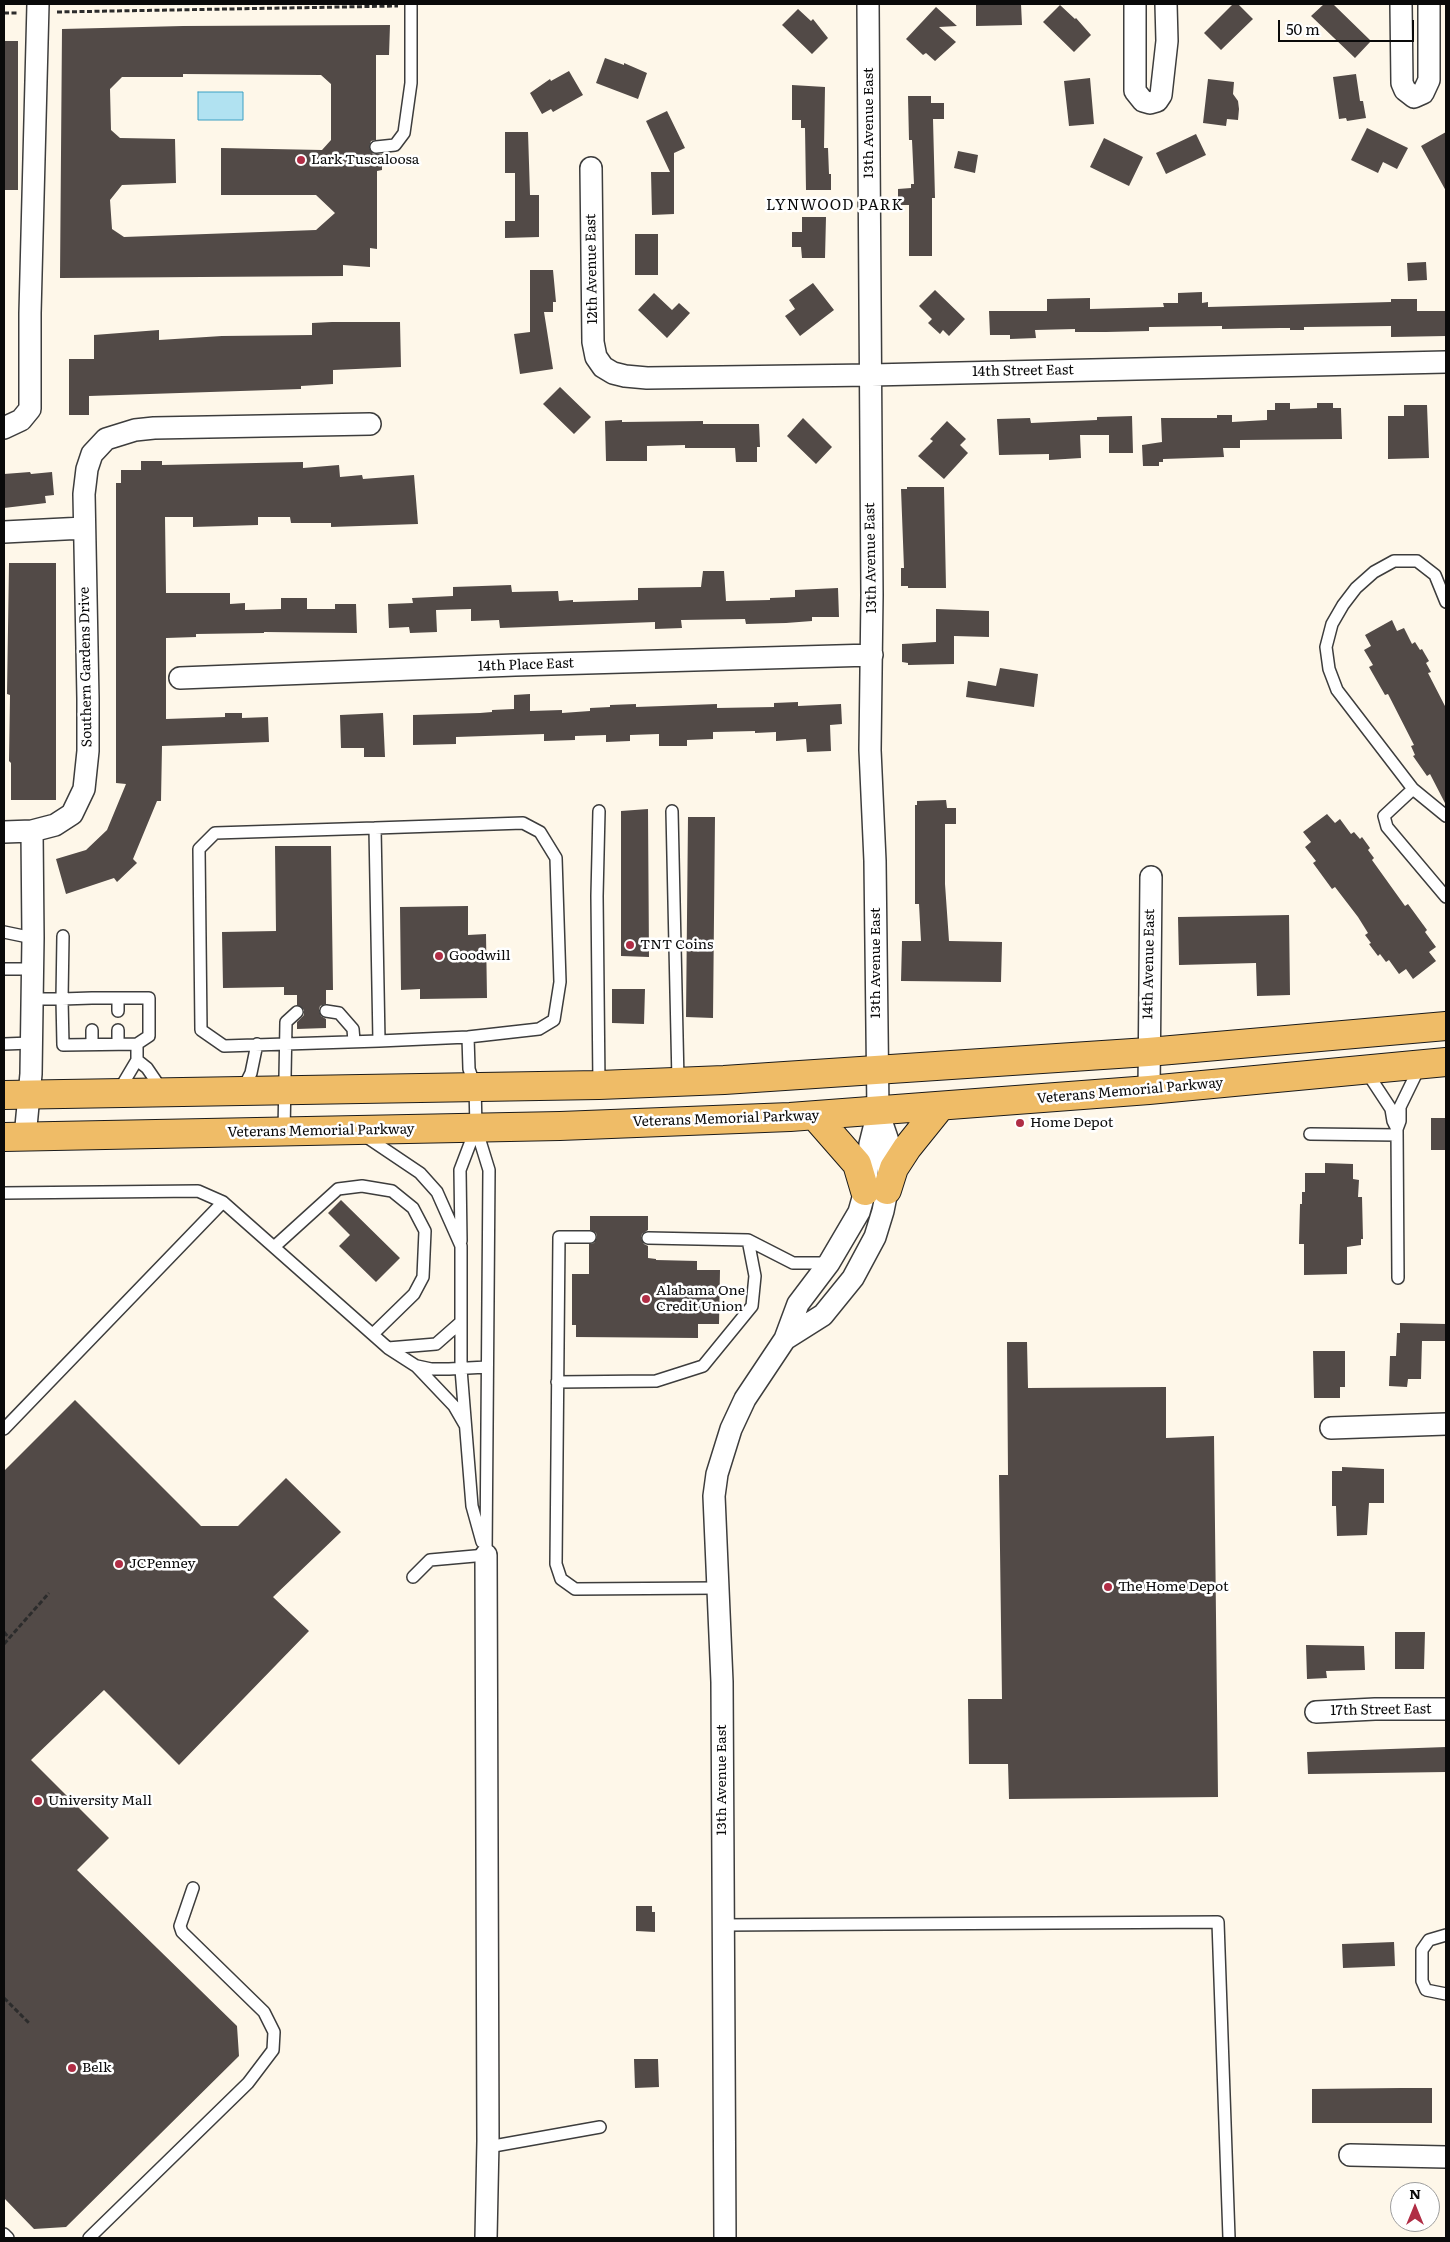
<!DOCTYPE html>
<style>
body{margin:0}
#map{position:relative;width:1450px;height:2242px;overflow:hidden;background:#fef7e9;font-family:Literata,serif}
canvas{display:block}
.frame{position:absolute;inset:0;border:5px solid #0a0a0a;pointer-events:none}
.north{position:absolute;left:1390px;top:2182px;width:50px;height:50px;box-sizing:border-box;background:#fff;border:1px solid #9d9d9d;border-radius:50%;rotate:0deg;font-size:14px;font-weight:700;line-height:20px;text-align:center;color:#0a0a0a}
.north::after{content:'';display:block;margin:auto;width:18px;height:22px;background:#b02d45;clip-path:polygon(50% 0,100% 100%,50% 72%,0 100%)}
.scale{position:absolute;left:1278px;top:20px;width:136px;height:22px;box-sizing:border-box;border:2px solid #0a0a0a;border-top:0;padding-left:6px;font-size:15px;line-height:18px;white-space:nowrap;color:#0a0a0a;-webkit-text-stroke:4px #fff;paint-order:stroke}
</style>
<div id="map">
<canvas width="1450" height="2242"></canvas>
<div class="frame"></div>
<div class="north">N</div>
<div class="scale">50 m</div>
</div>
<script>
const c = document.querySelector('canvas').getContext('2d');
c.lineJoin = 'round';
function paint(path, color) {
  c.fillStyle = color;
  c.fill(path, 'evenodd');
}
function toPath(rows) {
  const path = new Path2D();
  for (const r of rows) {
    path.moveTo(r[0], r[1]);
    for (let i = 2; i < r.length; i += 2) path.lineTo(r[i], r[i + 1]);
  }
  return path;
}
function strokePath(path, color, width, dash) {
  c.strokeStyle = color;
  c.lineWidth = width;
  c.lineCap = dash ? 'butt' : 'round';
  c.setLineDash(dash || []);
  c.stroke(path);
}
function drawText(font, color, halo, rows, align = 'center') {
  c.font = font + ' Literata,serif';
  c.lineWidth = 5;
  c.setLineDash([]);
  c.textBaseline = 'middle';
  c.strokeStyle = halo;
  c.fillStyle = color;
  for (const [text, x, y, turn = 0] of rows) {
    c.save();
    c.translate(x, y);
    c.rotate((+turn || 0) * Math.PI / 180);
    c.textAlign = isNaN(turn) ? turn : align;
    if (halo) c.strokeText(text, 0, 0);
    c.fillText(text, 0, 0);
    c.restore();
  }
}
const water = toPath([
 [198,92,243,92,243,120,198,120,198,92]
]);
paint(water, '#b1e2f1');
strokePath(water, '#3da0c3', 1);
paint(toPath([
 [976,4,1021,4,1022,25,976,26],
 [1233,4,1238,4,1253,19,1221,50,1204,33],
 [1324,4,1333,4,1371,41,1355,58,1311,16],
 [1060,5,1075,19,1076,18,1091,35,1074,52,1043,22],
 [936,7,957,26,939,27,956,42,935,61,926,53,923,55,906,39],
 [798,9,811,21,813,19,828,38,812,54,782,25],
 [390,25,389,55,376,55,376,140,371,141,369,147,373,154,382,154,382,170,377,171,377,249,370,248,370,267,343,265,343,276,60,278,62,29,183,26],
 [183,74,321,75,331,84,331,140,322,150,221,148,221,195,316,195,335,213,316,230,124,237,112,229,110,200,122,185,176,183,175,139,120,138,111,130,110,89,122,77,183,77],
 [4,41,18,41,18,190,4,190],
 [605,58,624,65,624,63,647,73,638,99,596,83],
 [569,71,583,95,553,112,551,109,542,114,530,93,550,79,551,81],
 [1356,74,1360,101,1363,101,1366,118,1347,121,1346,118,1339,119,1333,77],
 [1090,78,1094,124,1069,126,1064,81],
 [1208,79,1234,82,1233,94,1238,101,1239,109,1238,120,1227,119,1226,126,1203,123],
 [792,85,825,87,824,148,828,148,829,174,831,174,831,190,806,190,805,128,801,128,801,120,792,120],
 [908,96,931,96,931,103,944,103,944,119,933,119,935,198,932,198,932,256,909,256,909,205,898,205,898,189,911,188,911,184,914,184,912,140,909,140],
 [667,111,685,148,674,153,674,214,652,215,651,172,670,172,646,121],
 [1367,128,1408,148,1397,169,1383,162,1378,173,1351,160],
 [505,132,528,132,530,195,539,195,539,237,505,238,505,221,515,221,515,173,505,173],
 [1446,132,1446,191,1421,146],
 [1196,134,1206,155,1166,174,1156,153],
 [1104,138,1143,157,1129,186,1090,167],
 [958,151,978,155,975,173,954,168],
 [802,217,826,217,825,258,802,258,801,247,792,247,792,232,802,232],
 [635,234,658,234,658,275,635,275],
 [1426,262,1427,280,1408,281,1407,263],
 [530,270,553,270,556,302,553,302,553,312,544,312,553,369,520,374,514,334,530,332],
 [813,283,834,310,800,336,785,316,795,309,789,300],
 [935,290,965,319,949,336,943,330,940,334,928,323,932,319,919,306],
 [1202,292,1202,303,1208,302,1208,307,1391,302,1391,299,1417,299,1417,311,1446,311,1446,336,1391,337,1391,326,1304,327,1304,330,1290,330,1290,328,1280,328,1222,329,1222,326,1149,327,1149,331,1106,332,1075,332,1075,329,1035,330,1036,338,1010,339,1010,335,990,335,989,311,1047,311,1047,299,1090,298,1090,309,1164,307,1163,303,1178,303,1178,293],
 [654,293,672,310,679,303,690,313,667,338,638,310],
 [332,322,400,322,401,367,333,370,333,384,301,386,301,389,89,396,89,415,69,415,69,359,94,359,94,335,159,330,159,340,222,336,312,335,312,323],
 [560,387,591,417,574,434,543,404],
 [1275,403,1290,403,1290,409,1317,408,1317,403,1333,403,1333,408,1341,408,1342,439,1240,440,1240,448,1223,448,1224,457,1163,459,1163,462,1159,462,1159,466,1143,466,1142,445,1162,442,1161,418,1217,418,1217,415,1232,415,1232,422,1267,420,1267,410,1275,410],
 [1404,405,1427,405,1429,458,1388,459,1388,416,1404,416],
 [1132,416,1133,453,1109,453,1109,435,1080,435,1081,458,1049,460,1049,454,999,455,997,419,1030,418,1031,423,1097,420,1097,417],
 [803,418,832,447,816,464,787,436],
 [622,420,622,422,703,421,703,424,759,424,760,447,757,447,757,462,736,462,735,448,685,448,685,445,647,446,647,461,606,461,605,421],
 [947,421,966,439,960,445,968,453,944,479,918,456,933,441,930,439],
 [141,461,162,461,162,465,303,462,303,468,339,465,340,477,362,475,363,479,414,475,418,524,331,527,331,523,291,523,290,517,258,517,258,525,193,527,193,517,165,517,166,593,230,593,230,604,245,603,245,610,281,609,281,598,307,598,307,609,335,609,335,604,356,604,357,633,264,632,264,633,196,634,196,637,166,638,166,719,225,717,225,713,242,713,242,718,268,717,269,742,162,746,161,801,157,801,133,859,137,863,117,882,114,878,66,894,56,859,86,850,107,830,126,784,116,783,116,483,121,483,121,470,141,470],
 [30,472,31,474,52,472,54,495,45,496,46,503,4,508,4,474],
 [907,487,944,487,946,588,908,588,908,586,901,586,901,568,904,568,901,489,907,489],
 [9,563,56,563,56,800,11,800,11,763,9,761,10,695,7,694],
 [703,571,724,571,726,601,770,600,770,598,795,597,795,590,838,588,839,617,812,617,812,621,786,623,746,624,745,619,681,620,682,628,655,629,655,622,500,628,499,620,471,621,471,609,436,610,437,632,410,633,409,627,389,628,388,604,413,603,412,598,453,596,453,587,511,585,512,592,558,591,559,601,573,600,573,602,638,600,638,588,701,587],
 [936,609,989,611,989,637,954,636,954,664,908,665,908,663,902,662,902,644,936,642],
 [1392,620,1397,631,1404,628,1412,644,1415,642,1420,650,1422,649,1429,661,1426,663,1431,672,1428,673,1446,708,1446,805,1430,774,1427,776,1413,756,1415,755,1411,746,1414,745,1388,694,1385,695,1369,667,1373,665,1364,650,1371,646,1365,635],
 [1000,668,1038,674,1034,707,966,697,968,681,996,686],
 [530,694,530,711,562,710,562,713,590,711,590,708,610,707,610,705,636,704,636,707,717,704,717,708,774,707,774,703,798,702,798,706,841,704,842,724,830,725,831,751,807,752,806,739,776,741,776,732,755,733,755,731,713,732,713,739,687,740,687,746,659,746,659,734,630,735,630,741,606,742,606,735,575,736,575,740,544,741,544,734,456,737,456,744,413,745,413,715,480,713,492,712,492,710,514,709,514,695],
 [383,713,385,757,364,757,364,748,341,748,340,715],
 [946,800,947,808,956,808,956,824,945,824,945,884,949,941,1002,942,1001,982,901,981,902,941,921,941,919,904,915,904,915,805,917,805,917,801],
 [648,809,649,957,621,956,621,811],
 [1327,814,1335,823,1340,819,1351,834,1354,832,1360,839,1362,837,1370,848,1368,850,1374,858,1372,860,1405,906,1408,904,1427,930,1425,932,1436,947,1429,952,1436,961,1413,979,1406,969,1399,974,1389,960,1386,962,1380,954,1378,956,1369,944,1371,943,1365,935,1368,933,1358,917,1335,887,1332,889,1313,863,1316,861,1305,847,1311,842,1303,832],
 [688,817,715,817,713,1018,686,1017],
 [275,846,331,846,333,990,326,990,326,1004,320,1006,319,1010,321,1016,326,1019,326,1028,297,1029,297,1022,304,1015,304,1010,297,1005,297,995,284,995,284,987,223,988,222,932,276,931],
 [468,906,468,935,486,934,487,998,420,999,420,989,401,990,400,907],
 [1289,915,1290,995,1257,996,1256,963,1179,965,1178,917],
 [612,989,645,989,644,1024,612,1023],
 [1431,1118,1446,1118,1446,1150,1431,1150],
 [1325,1163,1353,1164,1353,1179,1359,1180,1358,1197,1362,1197,1363,1239,1361,1239,1361,1245,1347,1247,1347,1274,1304,1275,1304,1244,1299,1244,1300,1204,1302,1204,1302,1192,1305,1192,1305,1173,1325,1173],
 [341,1200,400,1258,376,1282,339,1246,350,1235,328,1213],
 [590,1216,648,1216,648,1230,642,1234,641,1238,644,1244,648,1246,648,1258,656,1259,656,1260,697,1261,697,1270,720,1270,719,1324,698,1324,698,1338,576,1337,576,1325,572,1325,572,1274,589,1274,589,1244,594,1243,597,1237,596,1233,590,1230],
 [1400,1323,1446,1324,1446,1341,1422,1341,1421,1379,1408,1379,1407,1387,1389,1386,1390,1356,1396,1356,1397,1333,1400,1333],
 [1007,1342,1027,1342,1028,1388,1166,1387,1166,1438,1214,1436,1218,1797,1009,1799,1008,1764,969,1764,968,1699,1002,1699,999,1475,1008,1475],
 [1313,1351,1345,1351,1345,1387,1340,1387,1340,1398,1314,1398],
 [75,1400,201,1526,238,1526,286,1478,341,1532,273,1597,309,1631,179,1765,104,1690,31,1760,109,1838,77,1870,237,2026,239,2056,66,2227,34,2229,4,2198,4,1471],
 [1342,1467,1384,1469,1384,1503,1369,1503,1367,1535,1337,1536,1336,1506,1332,1506,1332,1471,1342,1471],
 [1395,1632,1425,1632,1424,1669,1395,1669],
 [1306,1645,1364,1646,1365,1670,1326,1671,1327,1678,1307,1679],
 [1446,1747,1446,1772,1308,1774,1307,1752],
 [636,1906,652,1906,652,1912,655,1912,655,1932,636,1931],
 [1394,1942,1395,1966,1343,1968,1342,1944],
 [634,2059,658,2059,659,2087,635,2088],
 [1401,2088,1432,2088,1432,2123,1312,2123,1312,2089]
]), '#524a47');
const service = toPath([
 [376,147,395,145,404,133,411,83,411,4],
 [1446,602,1435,575,1417,561,1394,561,1374,572,1356,588,1343,605,1332,624,1326,647,1329,669,1337,690,1413,789,1446,816],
 [1413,789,1384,816,1387,827,1446,897],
 [672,811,678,1081],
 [375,828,379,1041,224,1046,201,1030,199,849,215,833,375,828],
 [375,828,523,823,540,832,556,858,560,982,554,1020,539,1029,468,1037,379,1041],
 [4,932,33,938],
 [4,969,33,969],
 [118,998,118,1011],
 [32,999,62,999,92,998,149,998,149,1036,137,1044,63,1045,62,999,63,936],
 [326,1011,339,1013,353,1029,354,1041],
 [92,1030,92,1044],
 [468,1037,469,1069,475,1086,476,1128,489,1170,486,1555],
 [4,1044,31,1043],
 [118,1044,118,1030],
 [137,1060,147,1068,162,1090],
 [1366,1071,1391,1109,1393,1121,1397,1129,1400,1121,1400,1107,1420,1066],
 [599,1085,597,896,599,811],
 [243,1089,251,1073,257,1044],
 [118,1092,137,1060,137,1044],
 [1397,1129,1398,1278],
 [284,1132,286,1022,297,1012],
 [1310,1134,1397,1135],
 [365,1136,420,1173,437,1192,461,1246,461,1369,472,1506,482,1542],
 [4,1193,198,1191,223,1202,388,1348,416,1366,454,1406,465,1425],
 [590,1237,559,1237,556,1564,561,1579,575,1589,717,1588],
 [648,1238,748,1240,793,1263,829,1263],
 [461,1241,460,1170,476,1128],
 [274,1247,338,1189,362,1186,392,1191,413,1208,425,1231,423,1277,414,1294,373,1334],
 [388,1348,436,1344,461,1322],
 [417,1366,431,1369,449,1369,487,1367],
 [557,1382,656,1381,703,1366,752,1306,755,1276,748,1240],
 [4,1429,223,1202],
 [413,1577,430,1560,486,1555],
 [722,1925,1218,1922,1229,2238],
 [1446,1935,1429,1940,1422,1950,1422,1981,1426,1990,1446,1994],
 [488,2147,600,2127],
 [4,2234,8,2238],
 [89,2238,248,2083,273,2050,274,2032,264,2012,182,1932,180,1926,193,1888]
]);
const minor = toPath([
 [1135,4,1135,91,1143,101,1150,103,1157,101,1161,95,1167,41,1166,4],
 [1401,4,1402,83,1405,90,1414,97,1423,93,1429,80,1429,4],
 [591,168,593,342,596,357,603,367,613,373,625,376,647,378,871,375,1446,362],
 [4,428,21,420,30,409,30,313,38,4],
 [4,532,84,528],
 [180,678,515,665,872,655],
 [4,832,32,831,55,825,72,814,84,789,88,751,88,699,84,494,87,469,92,454,106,439,135,430,154,428,370,424],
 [1149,1090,1151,877],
 [25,1137,31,1074,33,938,32,831],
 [785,1339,823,1315,853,1278,875,1237,883,1211,888,1186,889,1144,878,1112],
 [1331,1428,1446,1424],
 [486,1555,488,2141,486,2238],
 [1316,1712,1375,1709,1446,1709],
 [1350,2155,1446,2157],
 [725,2238,722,1682,714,1496,717,1474,731,1429,745,1399,785,1339,798,1304,829,1263,859,1212,865,1191,870,1144,878,1112,875,861,870,750,872,595,868,4]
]);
const primary = toPath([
 [4,1095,599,1085,724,1080,1148,1052,1446,1026],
 [815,1116,857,1164,865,1191],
 [4,1137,560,1126,790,1117,1149,1090,1446,1062],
 [887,1190,894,1168,907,1148,940,1107]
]);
strokePath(service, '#3d3d3d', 14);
strokePath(minor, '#3d3d3d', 24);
strokePath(primary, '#1b1b1b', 30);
strokePath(toPath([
 [57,12,398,6],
 [4,13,18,13],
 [4,1632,9,1638],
 [4,1644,49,1593],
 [4,1998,30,2024]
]), '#2c2c2c', 3, [5, 2.5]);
strokePath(service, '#fff', 11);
strokePath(minor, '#fff', 21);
strokePath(primary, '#efbc67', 28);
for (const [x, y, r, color] of [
 [301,160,5,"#b02d45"],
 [630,945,5,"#b02d45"],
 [439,956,5,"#b02d45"],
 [1020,1123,5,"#b02d45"],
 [646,1299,5,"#b02d45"],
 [119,1564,5,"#b02d45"],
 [1108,1587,5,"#b02d45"],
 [38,1801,5,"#b02d45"],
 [72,2068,5,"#b02d45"]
]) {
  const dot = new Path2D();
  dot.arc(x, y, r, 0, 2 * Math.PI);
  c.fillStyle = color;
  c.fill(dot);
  strokePath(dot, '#fff', 2);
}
drawText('14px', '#0a0a0a', '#fff', [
 ["13th Avenue East",869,123,-90],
 ["12th Avenue East",592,269,-91],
 ["14th Street East",1023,371,-1],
 ["13th Avenue East",871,558,-91],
 ["14th Place East",526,665,-2],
 ["Southern Gardens Drive",86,667,-91],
 ["13th Avenue East",876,963,-90],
 ["14th Avenue East",1149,964,-89],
 ["Veterans Memorial Parkway",1130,1091,-5],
 ["Veterans Memorial Parkway",726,1119,-2],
 ["Veterans Memorial Parkway",321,1131,-1],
 ["17th Street East",1381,1710,-1],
 ["13th Avenue East",722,1780,-90]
]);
drawText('14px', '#0a0a0a', '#fff', [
 ["Lark Tuscaloosa",311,160],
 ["TNT Coins",640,945],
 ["Goodwill",449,956],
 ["Home Depot",1030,1123],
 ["Alabama One",656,1291],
 ["Credit Union",656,1307],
 ["JCPenney",129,1564],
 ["The Home Depot",1118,1587],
 ["University Mall",48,1801],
 ["Belk",82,2068]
], 'left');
c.letterSpacing = '1px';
drawText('15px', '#0a0a0a', '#fff', [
 ["LYNWOOD PARK",835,206]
]);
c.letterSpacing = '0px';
</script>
